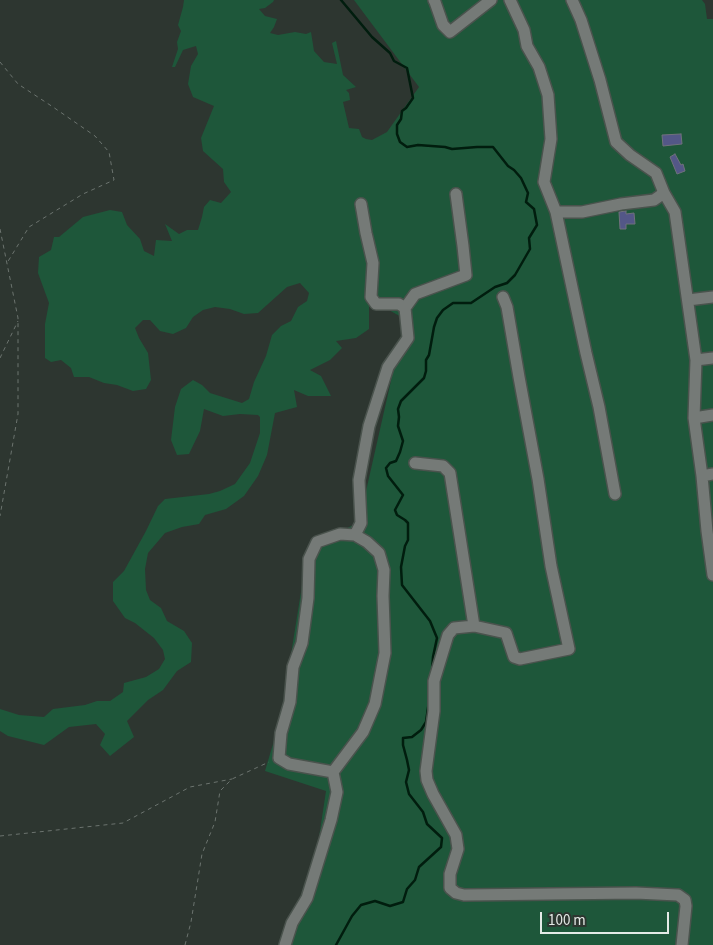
<!DOCTYPE html>
<style>
body{margin:0}
#map{position:relative;width:713px;height:945px;overflow:hidden;background:#2d3630;font-family:"Source Sans 3",sans-serif}
canvas{display:block}
.scale{position:absolute;left:540px;top:912px;width:129px;height:22px;box-sizing:border-box;border:2px solid #e4eae6;border-top:0;padding-left:6px;font-size:15px;line-height:18px;white-space:nowrap;color:#e4eae6;-webkit-text-stroke:4px #2d3630;paint-order:stroke}
</style>
<div id="map">
<canvas width="713" height="945"></canvas>
<div class="scale">100 m</div>
</div>
<script>
const c = document.querySelector('canvas').getContext('2d');
c.lineJoin = 'round';
function paint(path, color) {
  c.fillStyle = color;
  c.fill(path, 'evenodd');
}
function toPath(rows) {
  const path = new Path2D();
  for (const r of rows) {
    path.moveTo(r[0], r[1]);
    for (let i = 2; i < r.length; i += 2) path.lineTo(r[i], r[i + 1]);
  }
  return path;
}
function strokePath(path, color, width, dash) {
  c.strokeStyle = color;
  c.lineWidth = width;
  c.lineCap = dash ? 'butt' : 'round';
  c.setLineDash(dash || []);
  c.stroke(path);
}
paint(toPath([
 [184,0,274,0,273,2,265,8,259,9,265,16,277,19,274,27,270,33,278,35,295,32,306,34,311,32,314,51,324,62,337,64,332,43,336,41,343,75,356,87,346,90,349,93,350,100,343,102,349,128,359,129,362,137,366,139,372,140,387,132,419,87,354,0,702,0,705,4,707,19,713,19,713,945,289,945,313,877,326,791,265,771,281,717,308,548,359,522,405,319,369,299,369,329,356,338,336,341,342,348,330,360,310,370,321,376,331,396,308,396,294,390,297,407,275,413,267,455,258,476,244,496,226,509,205,515,199,524,182,527,165,533,148,553,145,569,146,590,150,600,161,608,167,621,184,631,192,643,191,662,177,671,163,690,148,700,127,721,134,737,110,756,100,745,105,734,96,724,69,727,44,745,8,736,0,731,0,709,19,715,44,717,53,709,85,705,97,701,110,701,123,692,124,683,146,677,159,669,165,659,163,650,154,638,135,623,125,618,113,601,113,582,124,571,146,531,158,506,165,499,209,494,220,491,235,484,250,463,260,433,260,417,258,415,240,414,223,416,204,409,200,431,189,454,177,455,171,440,175,407,181,389,193,380,202,385,210,393,242,403,249,399,254,382,266,356,272,335,281,326,291,321,298,307,307,301,309,293,300,283,287,287,258,313,244,314,230,309,215,307,203,310,193,317,186,328,173,334,160,331,150,320,143,320,135,328,139,338,148,353,151,380,146,389,133,391,117,385,104,383,89,377,74,377,71,368,61,360,51,362,45,358,45,324,49,303,38,273,39,257,51,250,54,237,59,237,83,217,110,210,122,212,127,225,140,239,144,251,154,256,156,240,172,241,165,224,179,234,187,230,198,230,202,217,204,207,210,200,221,203,231,192,224,182,223,169,203,151,201,138,214,106,193,97,188,84,191,66,198,54,196,46,183,50,175,67,172,67,178,49,177,42,181,31,178,25,183,7]
]), '#1e573a');
strokePath(toPath([
 [341,0,372,37,390,53,394,61,407,68,413,98,406,108,402,111,401,119,397,125,397,134,400,142,407,147,418,145,445,147,452,149,477,147,493,147,508,166,514,170,521,178,528,193,526,202,534,209,537,225,529,238,530,249,515,275,507,283,495,287,471,303,453,303,443,310,437,318,434,327,429,355,426,360,426,371,424,378,401,401,398,409,399,417,398,426,403,441,400,452,396,461,390,463,386,468,388,476,403,495,395,510,397,515,405,520,408,523,408,540,405,546,401,567,402,585,430,621,437,638,433,657,432,671],
 [336,945,352,916,361,905,375,901,390,906,403,902,407,889,415,880,419,867,441,847,442,838,427,824,423,812,409,794,406,782,409,770,407,760,403,745,403,738,412,737,421,730,426,722,429,701]
]), '#011d0e', 2.5);
const building = toPath([
 [681,134,682,144,663,146,662,135,681,134],
 [675,154,681,165,683,164,685,171,677,174,670,157,675,154],
 [626,211,626,214,634,213,635,224,626,224,626,229,620,229,619,212,626,211]
]);
paint(building, '#535787');
strokePath(building, '#70717c', 1);
const minor = toPath([
 [434,0,435,2,443,25,450,32,491,0],
 [510,0,524,30,527,46,539,67,548,95,551,139,544,182,556,212,582,212,621,204,654,200,664,193],
 [572,0,581,20,600,80,616,142,630,155,656,173,664,193,675,212,696,360,694,418,702,476,713,474],
 [361,204,366,233,373,263,371,297,376,304,399,304,405,308],
 [556,212,586,353,599,407,615,494],
 [503,297,507,307,519,377,538,479,551,566,569,649,520,659,514,657,506,633,474,626,454,628,448,635,434,681,434,711,426,771,427,780,433,794,456,835,458,849,450,874,450,888,456,893,464,895,636,893,678,895,685,900,686,906,682,945],
 [688,300,713,297],
 [696,360,713,358],
 [694,418,713,415],
 [415,463,443,466,450,473,474,626],
 [702,476,707,531,713,575],
 [340,534,355,535,367,542,379,553,384,570,383,596,385,653,375,704,363,732,333,772,289,764,279,758,281,733,290,702,293,667,302,643,308,598,309,559,317,542,340,534],
 [355,535,361,523,359,480,369,426,388,367,408,338,405,308,415,294,466,275,463,246,456,194],
 [285,945,292,923,307,898,331,820,337,792,333,772]
]);
strokePath(minor, '#4a534d', 14);
strokePath(toPath([
 [0,62,18,84,53,107,95,136,109,152,114,180,83,194,29,227,7,263],
 [0,229,18,318,18,414,0,516],
 [0,358,18,321],
 [0,836,123,823,190,787,232,779],
 [185,945,191,922,202,854,215,822,220,791,232,779,269,762]
]), '#6c746f', 1, [4, 4]);
strokePath(minor, '#757a77', 11);
</script>
